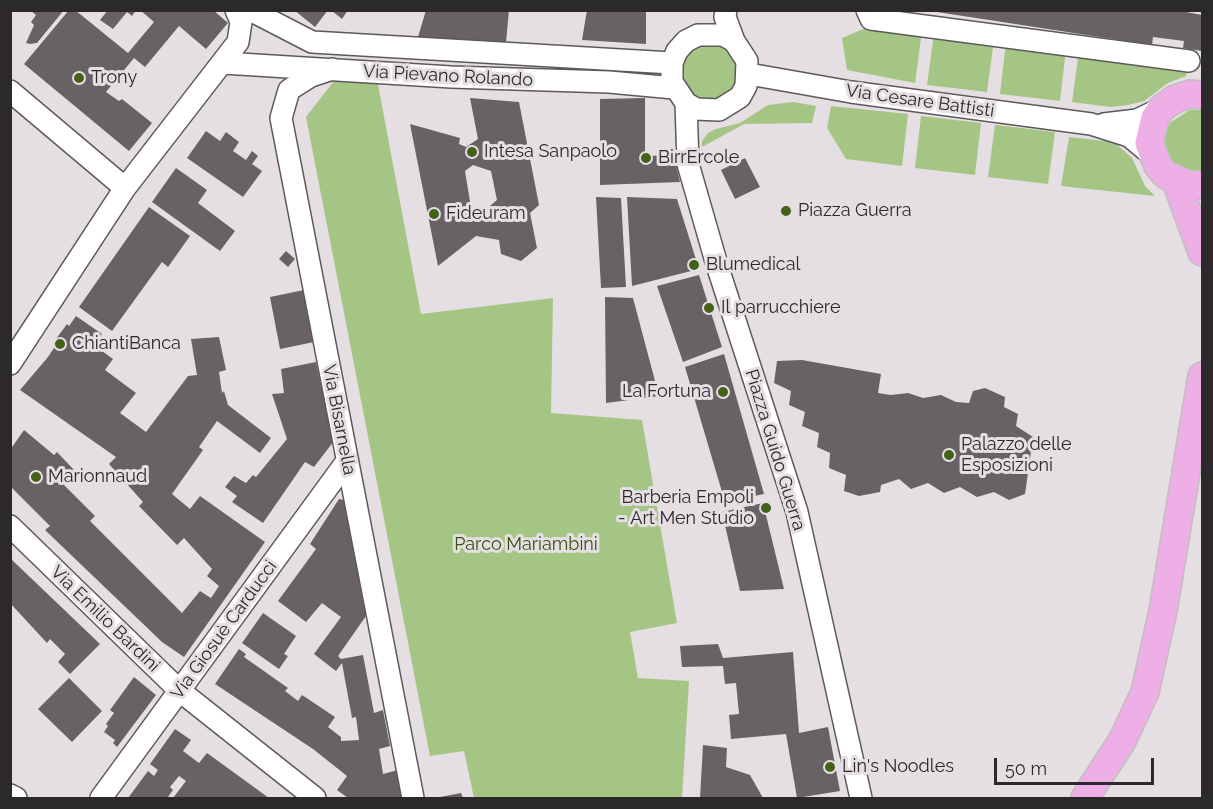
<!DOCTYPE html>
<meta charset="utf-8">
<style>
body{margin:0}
#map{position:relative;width:1213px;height:809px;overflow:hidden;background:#e5dfe4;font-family:Raleway,sans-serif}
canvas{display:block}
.frame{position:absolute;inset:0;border:12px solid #2b292b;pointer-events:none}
.scale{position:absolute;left:994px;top:758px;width:160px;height:27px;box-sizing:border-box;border:3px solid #2b292b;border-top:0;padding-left:8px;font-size:18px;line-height:21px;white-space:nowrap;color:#2b292b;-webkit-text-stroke:4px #e5dfe4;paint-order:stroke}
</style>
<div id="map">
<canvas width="1213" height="809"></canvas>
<div class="frame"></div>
<div class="scale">50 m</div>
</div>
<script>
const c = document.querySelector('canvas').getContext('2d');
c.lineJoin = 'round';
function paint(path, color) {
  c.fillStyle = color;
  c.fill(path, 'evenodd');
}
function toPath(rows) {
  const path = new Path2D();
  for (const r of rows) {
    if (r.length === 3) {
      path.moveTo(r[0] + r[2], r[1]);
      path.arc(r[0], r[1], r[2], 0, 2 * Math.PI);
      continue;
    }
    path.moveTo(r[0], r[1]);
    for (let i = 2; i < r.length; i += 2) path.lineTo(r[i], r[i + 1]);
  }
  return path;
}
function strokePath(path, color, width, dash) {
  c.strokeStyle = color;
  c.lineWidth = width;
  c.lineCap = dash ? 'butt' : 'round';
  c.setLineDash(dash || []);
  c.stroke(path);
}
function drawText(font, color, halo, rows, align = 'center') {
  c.font = font + ' Raleway,sans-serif';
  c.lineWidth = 6;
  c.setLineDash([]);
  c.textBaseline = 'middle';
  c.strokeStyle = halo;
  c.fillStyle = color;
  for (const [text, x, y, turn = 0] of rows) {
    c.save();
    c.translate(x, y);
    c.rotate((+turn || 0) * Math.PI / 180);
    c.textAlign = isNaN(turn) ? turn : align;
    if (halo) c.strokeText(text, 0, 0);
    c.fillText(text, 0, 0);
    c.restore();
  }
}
paint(toPath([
 [873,25,922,31,915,83,847,70,842,38],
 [934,33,994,40,987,92,927,85],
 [1006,42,1066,49,1060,101,1000,94],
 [710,72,29],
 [1079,51,1188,67,1186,76,1168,83,1144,101,1128,105,1110,107,1072,102],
 [337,77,377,79,421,314,553,298,551,413,642,420,677,623,630,632,638,678,689,681,682,798,474,798,464,751,430,756,306,117],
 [793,102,816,106,812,123,744,124,702,147,702,141,708,133,716,129,740,123,768,105],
 [831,106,908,114,902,166,846,159,827,128],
 [1190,110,1202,110,1202,175,1199,176,1171,164,1163,143,1165,131,1171,122],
 [921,116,981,123,975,175,915,168],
 [995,125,1055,132,1048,184,988,177],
 [1069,137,1114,142,1132,158,1145,186,1155,196,1061,186]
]), '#a5c584');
paint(toPath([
 [30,10,64,10,37,43,30,44,26,43,34,25,31,22,36,15],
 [69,10,75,10,128,53,154,22,140,10,213,10,228,23,206,49,179,26,145,67,134,58,106,92,119,101,122,99,152,123,129,151,24,64],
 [108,10,136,10,132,16,127,12,113,29,100,20],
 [294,10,328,10,315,27],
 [331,10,348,10,342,19],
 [426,10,509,10,506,43,418,37],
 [587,10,646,10,646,44,582,40],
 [924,10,1176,10,1202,15,1202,51,1183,48,1184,41,1153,37,1152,45],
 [470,98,519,102,539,205,530,213,537,248,521,261,501,254,499,240,476,236,438,266,410,124,460,138,459,144,466,147,478,139],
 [473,165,491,171,497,200,473,220,465,171],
 [645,98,645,156,674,155,680,182,600,185,600,99],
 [206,131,220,141,226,132,239,142,233,151,246,160,252,151,258,156,252,164,262,171,243,197,187,158],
 [745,158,760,187,735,199,721,170],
 [176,168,207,190,198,203,235,231,220,251,152,202],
 [596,197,621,198,626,287,601,288],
 [627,197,677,199,699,269,632,286],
 [149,207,190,236,168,267,162,262,112,331,79,307],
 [286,251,295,259,288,267,279,259],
 [699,275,722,347,683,362,657,286],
 [304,290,314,342,280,349,270,297],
 [605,297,633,298,659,396,606,403],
 [76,316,102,334,99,337,103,341,98,348,113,359,105,370,136,393,120,413,146,432,188,376,197,375,191,339,219,337,226,370,219,372,222,393,224,391,228,405,271,438,260,453,217,421,199,447,203,450,172,494,190,509,200,496,265,542,184,657,162,642,45,530,50,526,10,486,10,450,24,430,54,455,57,452,76,472,64,485,95,516,90,521,182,613,200,591,211,598,219,586,207,576,212,569,184,538,177,545,139,506,143,502,109,464,116,457,20,390,48,357,56,345,53,343,67,324,69,326],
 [724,354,764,494,725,502,685,367],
 [802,360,881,374,878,393,891,395,908,393,923,398,941,395,956,402,969,403,973,391,985,388,1005,397,1004,407,1018,414,1016,426,1033,437,1025,494,1009,500,994,492,977,497,960,487,944,493,928,483,911,489,899,479,881,485,880,492,859,496,844,491,846,475,829,468,830,453,817,447,819,433,802,426,805,412,789,405,791,391,774,383,777,361],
 [316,362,334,441,314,467,305,462,263,523,232,502,237,496,225,487,234,476,246,483,253,475,256,477,287,439,272,394,284,393,281,369],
 [339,499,344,500,366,616,338,656,341,659,363,655,374,713,383,710,390,746,379,749,383,774,398,770,403,798,348,798,337,790,347,776,313,749,215,684,239,649,246,654,244,657,288,688,285,691,298,701,302,695,335,717,328,727,341,737,341,741,359,740,356,717,352,718,342,663,336,671,314,654,341,617,322,603,306,622,278,601,316,549,310,544],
 [763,503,784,589,740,591,722,512],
 [10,558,100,644,70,674,58,662,65,654,50,639,47,643,10,603],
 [263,613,296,636,284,654,288,656,279,669,242,643],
 [718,644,723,658,793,652,799,733,828,727,840,791,797,798,786,734,731,739,729,715,739,714,736,683,725,684,723,666,682,667,680,646],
 [134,677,156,695,117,747,113,743,115,740,104,732,108,726,106,724,114,713,110,710],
 [69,678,102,711,72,742,38,709],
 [175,729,191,740,183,751,199,763,207,753,269,798,173,798,186,781,179,776,170,787,173,790,168,797,128,798,148,771,154,776,158,770,150,764],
 [703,745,727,748,726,767,750,775,763,798,700,798],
 [461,793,463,798,441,798,440,797]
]), '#686267');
const minor = toPath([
 [250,10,312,42,672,63],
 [726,10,725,17,734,41,747,61,746,86,740,97,719,110,696,109,686,103,672,82,672,63,677,51,686,41,698,35,723,35,734,41],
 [867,10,871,19,1189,61],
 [223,63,451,77,609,82,674,88],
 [332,69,311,76,289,90,281,118,413,798],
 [749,74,851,92,1091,124,1129,136,1152,155],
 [10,91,125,188,10,364],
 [686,103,688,164,717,265,797,512,861,798],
 [1104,124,1137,120,1162,108],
 [125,188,238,42,241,22,236,10],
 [10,526,180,691,315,798],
 [10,795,16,798],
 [101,798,347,461]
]);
const major = toPath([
 [1202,95,1190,94,1175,99,1162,108,1155,118,1149,143,1158,166,1166,175,1189,185,1202,185],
 [1176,181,1202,252],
 [1085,798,1122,741,1145,692,1163,611,1202,376]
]);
strokePath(minor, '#5d585c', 24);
strokePath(major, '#bfbfbf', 30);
strokePath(minor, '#fff', 21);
strokePath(major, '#eeaee6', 27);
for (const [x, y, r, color] of [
 [79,78,6,"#436217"],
 [472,152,6,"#436217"],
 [646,158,6,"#436217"],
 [786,211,6,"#436217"],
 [434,214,6,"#436217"],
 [694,265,6,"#436217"],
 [709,308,6,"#436217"],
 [60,344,6,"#436217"],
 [723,392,6,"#436217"],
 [949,455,6,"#436217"],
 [36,477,6,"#436217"],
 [766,508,6,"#436217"],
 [830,767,6,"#436217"]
]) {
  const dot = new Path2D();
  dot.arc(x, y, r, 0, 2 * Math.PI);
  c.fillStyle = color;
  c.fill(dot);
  strokePath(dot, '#e5dfe4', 2);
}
drawText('18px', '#2b292b', '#e5dfe4', [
 ["Via Pievano Rolando",448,76,3],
 ["Via Cesare Battisti",920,101,8],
 ["Via Bisarnella",339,420,79],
 ["Piazza Guido Guerra",775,450,73],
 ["Via Emilio Bardini",105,619,44],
 ["Via Giosuè Carducci",224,630,-54]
]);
drawText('18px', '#2b292b', '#e5dfe4', [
 ["Trony",91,78],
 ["Intesa Sanpaolo",484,152],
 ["BirrErcole",658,158],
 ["Piazza Guerra",798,211],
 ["Fideuram",446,214],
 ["Blumedical",706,265],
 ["Il parrucchiere",721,308],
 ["ChiantiBanca",72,344],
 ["La Fortuna",711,392,"right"],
 ["Palazzo delle",961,445],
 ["Esposizioni",961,466],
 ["Marionnaud",48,477],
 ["Barberia Empoli",754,498,"right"],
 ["- Art Men Studio",754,519,"right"],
 ["Lin's Noodles",842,767]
], 'left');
drawText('18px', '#365111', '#e5dfe4', [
 ["Parco Mariambini",526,545]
]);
</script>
